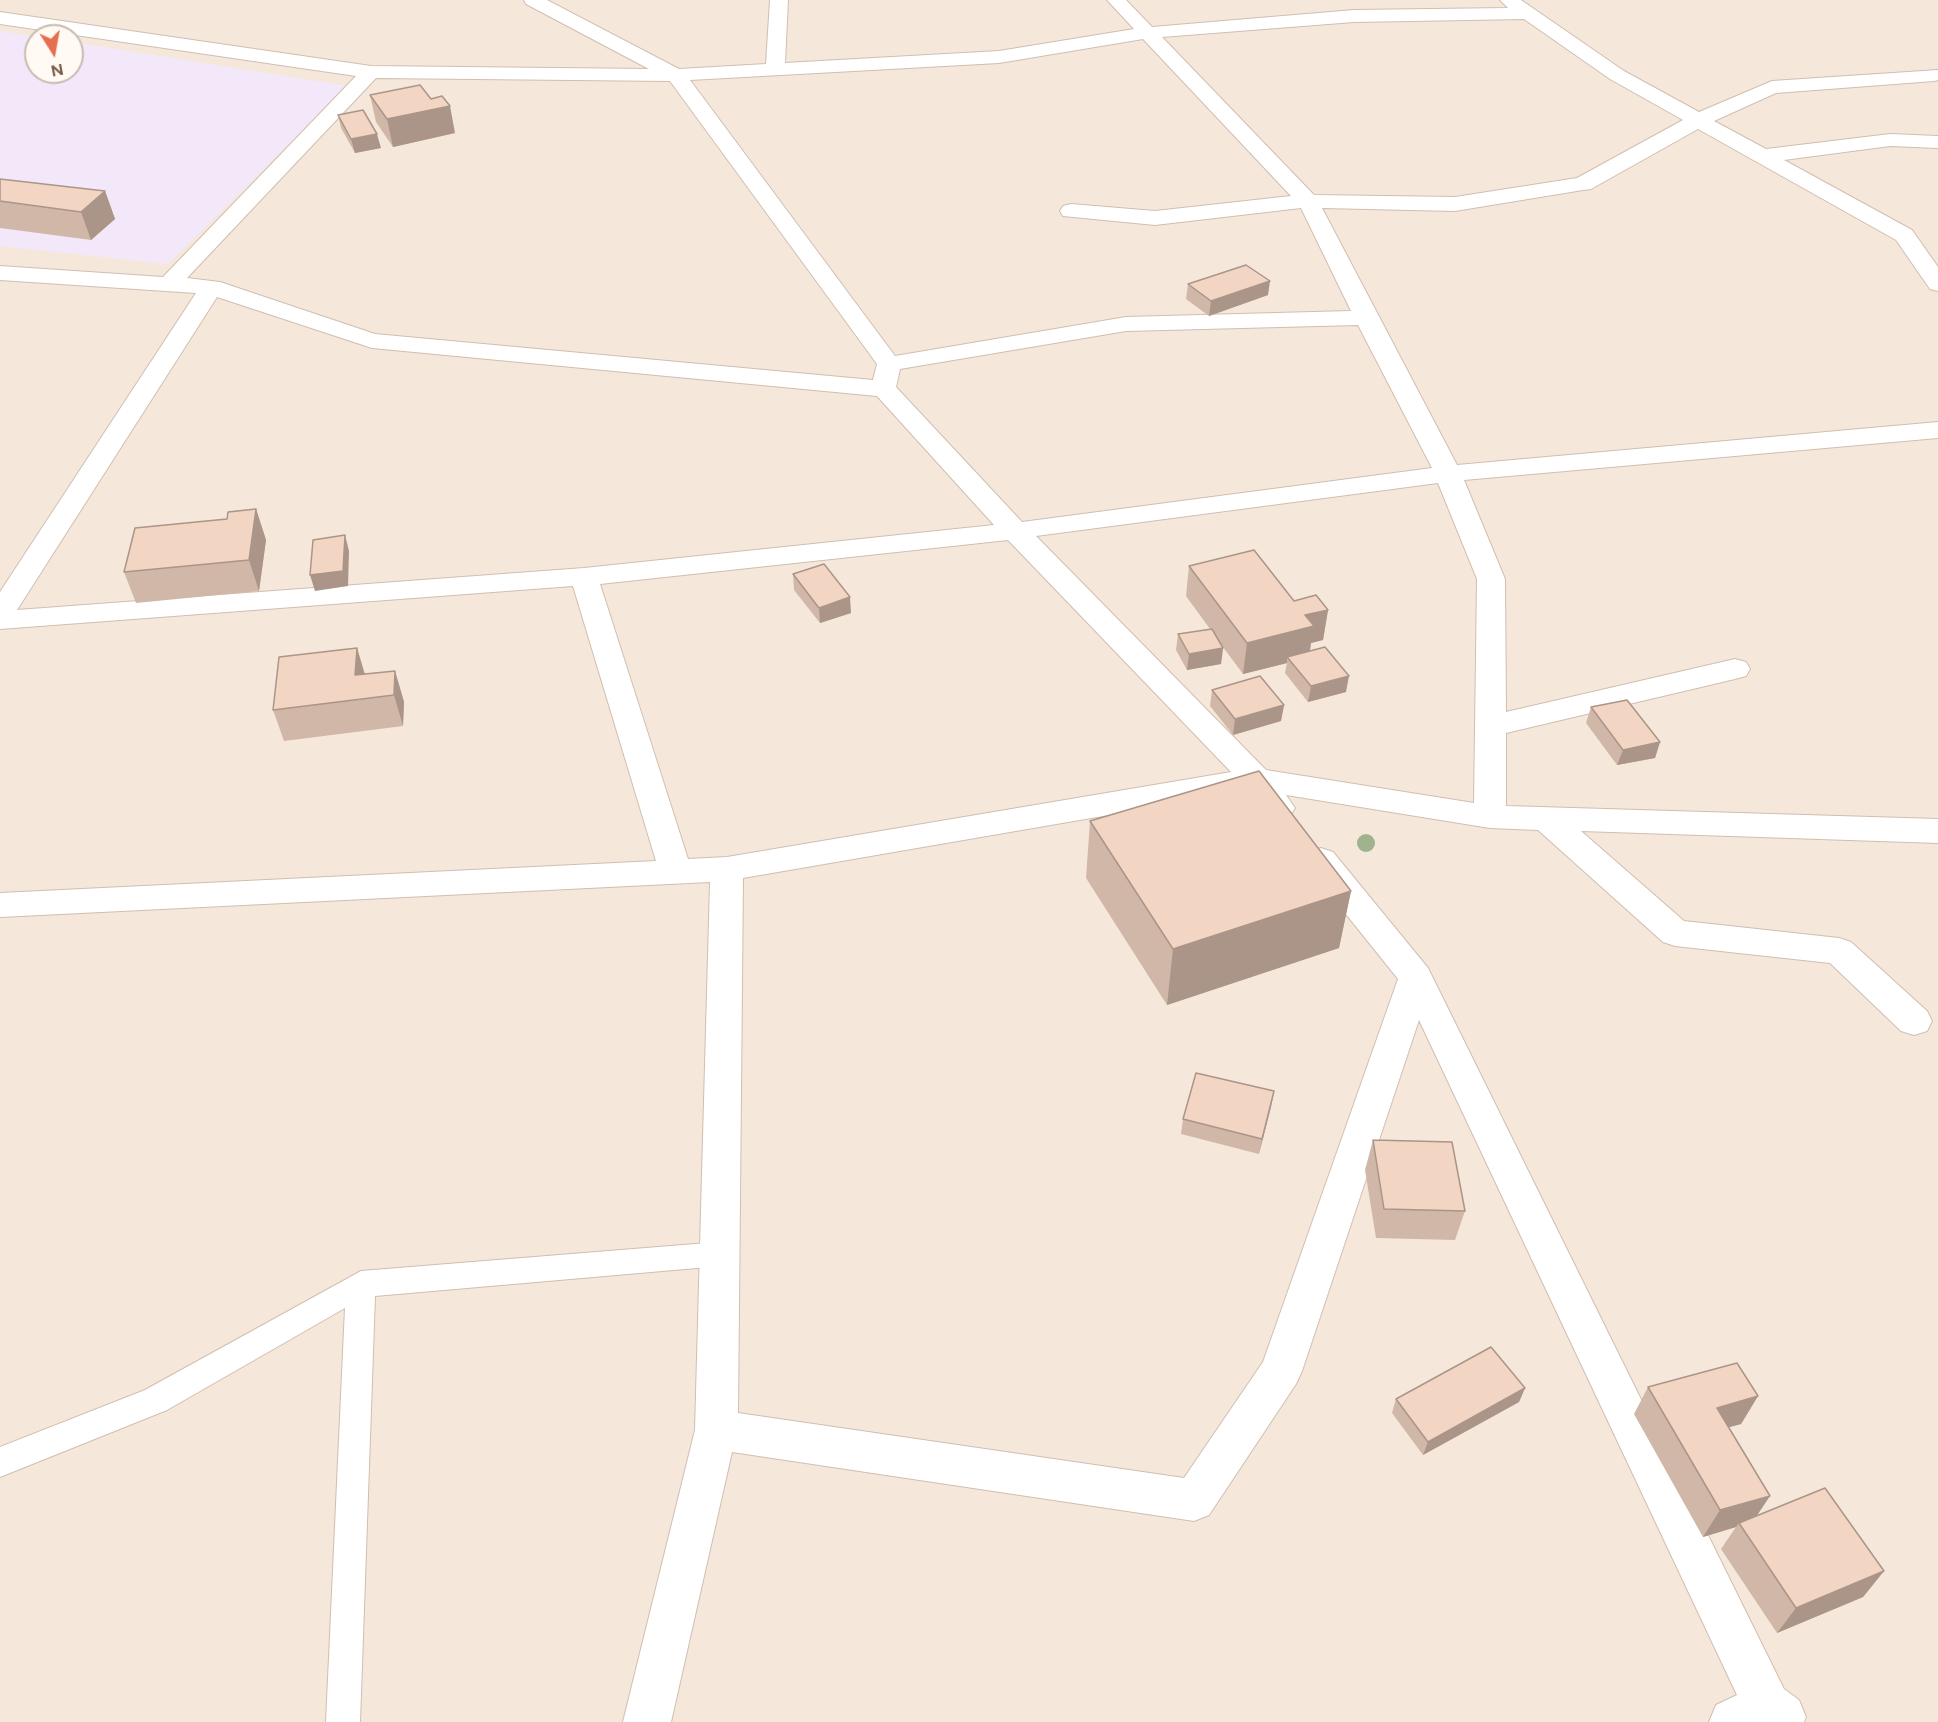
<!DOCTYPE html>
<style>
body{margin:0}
#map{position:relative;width:1938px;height:1722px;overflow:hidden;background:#fdf6ec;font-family:Figtree,sans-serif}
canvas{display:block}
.north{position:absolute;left:24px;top:24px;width:60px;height:60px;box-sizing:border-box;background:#fffaf3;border:2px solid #cabbb1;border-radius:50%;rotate:169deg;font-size:16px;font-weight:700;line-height:24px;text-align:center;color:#7a5c4d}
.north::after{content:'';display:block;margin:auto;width:21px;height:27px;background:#e76f51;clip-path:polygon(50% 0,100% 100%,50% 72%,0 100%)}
</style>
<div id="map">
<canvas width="1938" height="1722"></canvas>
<div class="north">N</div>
</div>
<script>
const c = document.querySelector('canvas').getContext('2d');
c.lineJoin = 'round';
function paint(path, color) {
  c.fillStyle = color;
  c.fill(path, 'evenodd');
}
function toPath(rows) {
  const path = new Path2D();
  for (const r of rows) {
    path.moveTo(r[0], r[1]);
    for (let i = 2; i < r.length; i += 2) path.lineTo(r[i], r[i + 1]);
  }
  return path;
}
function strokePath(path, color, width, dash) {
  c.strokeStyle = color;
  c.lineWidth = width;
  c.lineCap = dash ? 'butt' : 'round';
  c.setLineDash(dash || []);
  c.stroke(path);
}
paint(toPath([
 [0,0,1938,0,1938,1722,0,1722],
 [36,36,72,36,72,72,36,72]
]), '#f5e8da');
paint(toPath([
 [0,31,36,37,36,72,72,72,72,42,347,86,168,264,0,246]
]), '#f3e8fa');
const lane = toPath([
 [720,1242,730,1245,734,1254,730,1263,720,1266,375,1296,360,1722,326,1722,345,1308,167,1410,0,1477,0,1447,145,1390,361,1271,720,1242]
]);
const street = toPath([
 [524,0,547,0,679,69,766,64,770,0,788,0,785,63,999,51,1134,29,1107,0,1126,0,1152,27,1354,10,1508,8,1500,0,1521,0,1624,71,1699,112,1772,81,1938,70,1938,80,1934,81,1776,93,1714,121,1766,149,1890,134,1938,136,1938,148,1890,146,1784,160,1912,230,1938,267,1938,291,1930,289,1896,240,1698,129,1591,189,1583,190,1455,211,1322,208,1457,465,1938,422,1938,438,1464,480,1505,579,1506,712,1735,659,1746,662,1750,669,1746,676,1735,679,1506,733,1506,806,1938,819,1938,843,1581,831,1684,921,1839,938,1851,942,1927,1011,1932,1021,1927,1031,1914,1035,1901,1031,1830,963,1675,946,1663,942,1538,830,1490,828,1286,795,1295,808,1290,816,1279,819,1268,816,1248,791,743,878,738,1413,1184,1478,1263,1362,1398,979,1309,868,1305,860,1309,852,1321,848,1333,852,1428,968,1784,1689,1799,1700,1806,1717,1804,1722,1709,1722,1716,1705,1737,1695,1419,1020,1302,1371,1296,1384,1209,1515,1194,1521,732,1452,671,1722,623,1722,695,1430,710,882,0,917,0,893,656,861,573,586,0,629,0,592,196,293,0,280,0,266,163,277,356,76,0,24,0,12,371,66,649,69,526,4,524,0],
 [1524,19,1610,79,1683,120,1577,178,1455,197,1314,195,1162,37,1354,22,1524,19],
 [1143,39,1291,196,1155,211,1071,204,1063,206,1060,211,1063,216,1155,225,1301,208,1351,311,1126,317,895,356,690,80,999,63,1143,39],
 [376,78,670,81,877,364,873,380,375,334,220,282,187,278,376,78],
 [217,297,372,348,877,396,994,525,584,568,17,610,217,297],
 [1358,325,1432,468,1022,522,896,387,900,369,1126,331,1358,325],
 [1438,483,1477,579,1474,803,1266,770,1036,536,1438,483],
 [1008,540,1231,772,727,857,688,859,600,584,1008,540]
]);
strokePath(lane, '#d1beb0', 2);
strokePath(street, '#d1beb0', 2);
paint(lane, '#fff');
paint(street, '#fff');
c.fillStyle = '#a0b28e';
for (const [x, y] of [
 [1366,843]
]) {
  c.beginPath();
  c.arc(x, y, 9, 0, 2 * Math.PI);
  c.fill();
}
paint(toPath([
 [370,95,455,133,393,147,376,122],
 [338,115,381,148,355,153,341,128],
 [0,179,105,191,115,219,91,240,0,228],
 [1188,284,1268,295,1209,316,1186,299],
 [256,509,266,540,259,591,136,603,124,572,227,519],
 [1189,566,1294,601,1328,610,1323,640,1311,643,1310,651,1346,692,1308,702,1285,673,1287,663,1243,674,1220,643,1223,648,1221,664,1187,670,1176,650,1178,634,1210,629,1186,596],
 [793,574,851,613,820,623,794,590],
 [357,648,365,674,395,671,404,702,403,726,284,741,273,710],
 [1212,690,1284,705,1281,721,1233,735,1210,706],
 [1591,707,1660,742,1655,758,1617,765,1586,723],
 [1090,821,1351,891,1339,948,1167,1005,1086,878],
 [1274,1091,1259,1154,1181,1134,1183,1119],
 [1373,1140,1465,1211,1455,1240,1376,1238,1365,1170],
 [1648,1387,1758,1396,1741,1424,1729,1427,1757,1516,1884,1571,1863,1597,1777,1633,1721,1549,1736,1527,1703,1537,1634,1414],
 [1525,1388,1519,1402,1423,1455,1392,1413,1396,1399]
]), '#d1b7a8');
paint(toPath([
 [450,106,455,133,393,147,387,119],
 [377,134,381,148,355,153,351,139],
 [105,191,115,219,91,240,81,212],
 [1270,281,1268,295,1209,316,1211,301],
 [256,509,266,540,259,591,249,560],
 [345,535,349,551,348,586,315,591,310,575],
 [850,597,851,613,820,623,819,608],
 [1328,610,1323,640,1311,643,1309,657,1287,657,1287,663,1243,674,1247,643,1305,615],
 [357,648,366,679,355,675],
 [1223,648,1221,664,1187,670,1189,654],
 [395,671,404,702,403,726,394,695],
 [1349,676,1346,692,1308,702,1311,686],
 [1284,705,1281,721,1233,735,1235,719],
 [1660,742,1655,758,1617,765,1623,750],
 [1351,891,1339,948,1167,1005,1173,949],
 [1274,1091,1271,1107,1259,1154,1262,1139],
 [1525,1388,1519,1402,1423,1455,1428,1442],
 [1758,1396,1741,1424,1701,1435,1717,1408],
 [1770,1496,1752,1523,1739,1523,1736,1527,1703,1537,1720,1510],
 [1884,1571,1863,1597,1777,1633,1796,1608]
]), '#aa9588');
const building = toPath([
 [420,85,431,99,442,96,450,106,387,119,370,95,420,85],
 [363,110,377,134,351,139,338,115,363,110],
 [0,179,105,191,81,212,0,201,0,179],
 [1246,265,1270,281,1211,301,1188,284,1246,265],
 [256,509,249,560,124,572,135,528,227,519,228,512,256,509],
 [345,535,343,571,310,575,313,540,345,535],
 [1254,550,1294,601,1316,595,1328,610,1305,615,1314,626,1247,643,1189,566,1254,550],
 [824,564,850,597,819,608,793,574,824,564],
 [1212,629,1223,648,1189,654,1178,634,1212,629],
 [1325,647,1349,676,1311,686,1287,657,1325,647],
 [357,648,355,675,395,671,394,695,273,710,279,657,357,648],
 [1260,676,1284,705,1235,719,1212,690,1260,676],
 [1627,700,1660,742,1623,750,1591,707,1627,700],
 [1259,771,1351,891,1173,949,1090,821,1259,771],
 [1196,1073,1274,1091,1262,1139,1183,1119,1196,1073],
 [1373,1140,1452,1142,1465,1211,1384,1209,1373,1140],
 [1491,1347,1525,1388,1428,1442,1396,1399,1491,1347],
 [1737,1363,1758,1396,1717,1408,1770,1496,1720,1510,1648,1387,1737,1363],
 [1825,1488,1884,1571,1796,1608,1739,1523,1825,1488]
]);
paint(building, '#f3d5c3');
strokePath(building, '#aa9588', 1.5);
</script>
